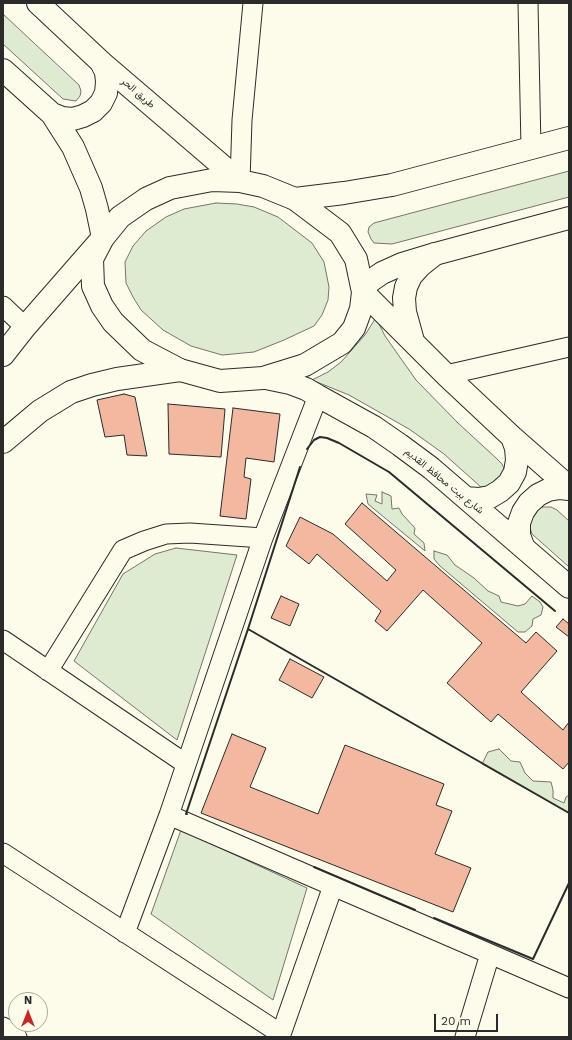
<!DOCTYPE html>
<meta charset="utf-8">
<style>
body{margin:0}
#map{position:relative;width:572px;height:1040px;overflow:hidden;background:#fdfbea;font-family:"Work Sans",sans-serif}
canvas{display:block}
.frame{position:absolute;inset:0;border:4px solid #2b2b2b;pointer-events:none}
.north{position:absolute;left:8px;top:992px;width:40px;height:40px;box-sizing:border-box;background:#fdfbea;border:1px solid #a9a89e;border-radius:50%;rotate:0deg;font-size:11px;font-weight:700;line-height:16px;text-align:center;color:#2b2b2b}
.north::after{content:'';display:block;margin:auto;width:14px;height:18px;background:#c62828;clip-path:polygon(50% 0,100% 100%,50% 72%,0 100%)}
.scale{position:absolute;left:434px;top:1014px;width:64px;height:18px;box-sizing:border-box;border:2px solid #2b2b2b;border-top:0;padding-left:5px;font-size:12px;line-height:14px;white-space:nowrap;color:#2b2b2b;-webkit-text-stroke:3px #fdfbea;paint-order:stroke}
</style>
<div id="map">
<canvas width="572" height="1040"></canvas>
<div class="frame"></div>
<div class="north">N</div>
<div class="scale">20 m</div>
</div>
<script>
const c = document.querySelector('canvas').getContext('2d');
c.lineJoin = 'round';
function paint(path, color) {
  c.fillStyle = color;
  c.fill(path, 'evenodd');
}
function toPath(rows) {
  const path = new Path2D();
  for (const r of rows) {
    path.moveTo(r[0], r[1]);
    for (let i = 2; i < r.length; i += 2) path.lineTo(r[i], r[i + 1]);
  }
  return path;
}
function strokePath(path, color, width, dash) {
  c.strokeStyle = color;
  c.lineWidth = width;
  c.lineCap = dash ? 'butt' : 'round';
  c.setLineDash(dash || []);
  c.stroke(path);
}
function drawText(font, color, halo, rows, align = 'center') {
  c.font = font + ' "Work Sans",Vazirmatn,sans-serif';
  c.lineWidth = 3;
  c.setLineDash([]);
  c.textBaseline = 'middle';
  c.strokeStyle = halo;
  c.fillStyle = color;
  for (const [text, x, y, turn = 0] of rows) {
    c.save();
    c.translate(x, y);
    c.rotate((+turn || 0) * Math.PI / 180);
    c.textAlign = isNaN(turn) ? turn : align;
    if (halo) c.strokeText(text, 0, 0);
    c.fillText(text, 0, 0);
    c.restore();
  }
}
const green = toPath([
 [3,14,79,85,81,91,80,96,76,101,63,99,3,44,3,14],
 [569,171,569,197,392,244,374,243,371,239,368,232,369,227,374,223,569,171],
 [216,203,237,204,254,207,278,217,312,243,324,262,329,287,328,300,322,315,314,326,284,340,254,352,222,355,191,346,163,330,141,310,133,297,126,283,125,262,133,246,146,231,166,217,184,209,216,203],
 [375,319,378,322,385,336,416,380,458,423,496,458,502,464,505,471,501,483,482,488,444,454,409,429,349,395,312,380,328,372,341,362,365,335,375,319],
 [382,492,391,496,392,509,399,508,402,514,415,528,414,534,424,543,425,551,368,504,366,494,377,495,375,501,382,504,382,492],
 [540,507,551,507,557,510,569,521,569,567,532,534,530,528,530,517,540,507],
 [176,548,237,555,177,740,74,661,123,574,155,554,176,548],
 [434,551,447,555,455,565,474,578,488,591,499,596,501,602,518,606,525,604,532,596,540,602,543,607,541,615,533,619,532,626,525,632,518,632,440,566,434,559,434,551],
 [499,749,511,761,520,762,525,773,533,781,551,782,553,790,553,798,564,803,566,797,569,795,569,813,482,764,488,752,499,749],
 [181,830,307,888,273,1000,151,914,181,830]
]);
paint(green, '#deebd1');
strokePath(green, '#74746e', 1);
const building = toPath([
 [124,394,135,397,147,456,127,455,124,435,105,437,97,400,124,394],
 [168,404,225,409,221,457,169,454,168,404],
 [233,408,280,414,274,462,246,458,244,477,251,479,246,519,220,516,233,408],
 [362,503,526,643,536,632,557,651,521,692,563,730,569,722,569,762,563,769,498,714,491,722,447,683,482,643,423,590,387,631,375,621,381,611,317,554,309,564,286,546,300,517,333,534,387,581,396,570,345,524,362,503],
 [281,596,299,604,290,626,271,618,281,596],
 [563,619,569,624,569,637,556,627,563,619],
 [290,659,324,677,312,698,279,680,290,659],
 [232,734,266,748,250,787,318,814,345,745,444,784,436,805,452,811,435,854,471,868,453,912,201,813,232,734]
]);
paint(building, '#f2b8a0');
strokePath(building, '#2b2b2b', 1);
const street = toPath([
 [528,3,531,148],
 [240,181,242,120,253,3],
 [3,306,25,327],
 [446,375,569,347],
 [3,640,186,764],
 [48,671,123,550,144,541,166,534,190,533,263,538],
 [169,815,569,988],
 [3,853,281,1034],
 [125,933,169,815,263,538,318,396],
 [3,1027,17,1037],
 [280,1037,333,886],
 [465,1037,490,954]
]);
const secondary = toPath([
 [295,199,344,193,392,185,569,138],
 [363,292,369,282,382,273,402,264,435,254,569,218],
 [3,355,25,327,101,240],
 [3,442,40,411,71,392,92,385,117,379,180,370]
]);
const primary = toPath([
 [38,3,101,62,240,181],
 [3,70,52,114,73,147,91,188,97,209,103,238],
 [52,114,62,118,73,119,83,116,93,111,101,103,106,93,107,82,106,72,101,62],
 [212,180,240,181,263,186,295,199,340,233,356,259,363,292,361,309,354,328,342,343,305,365,263,378,220,381,180,370,142,350,113,322,102,306,93,286,92,259,103,238,120,217,146,199,170,188,212,180],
 [363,292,446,375,512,437,569,487],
 [413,341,405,312,404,298,406,287,411,276,420,266,435,254],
 [266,378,290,383,306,389,318,396,374,427,400,445,431,468,569,587],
 [466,498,478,499,490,497,500,491,509,483,515,472,517,460,516,448,512,437],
 [523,546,519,535,519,523,523,512,529,503,538,495,548,490,560,488,569,489]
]);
strokePath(street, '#2b2b2b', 21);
strokePath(secondary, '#2b2b2b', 24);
strokePath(primary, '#2b2b2b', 24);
strokePath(street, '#fdfbea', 19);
strokePath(secondary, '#fdfbea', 22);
strokePath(primary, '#fdfbea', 22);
strokePath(toPath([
 [307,449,314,440,320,437,327,438,339,443,389,472,555,611],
 [248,629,569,813],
 [187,814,186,814,248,629,300,467],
 [314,867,415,910],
 [434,918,533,959,569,883]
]), '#2b2b2b', 2);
drawText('10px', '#2b2b2b', '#fdfbea', [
 ["طريق الحر",138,93,41],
 ["شارع بيت محافظ القديم",444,481,39]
]);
</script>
